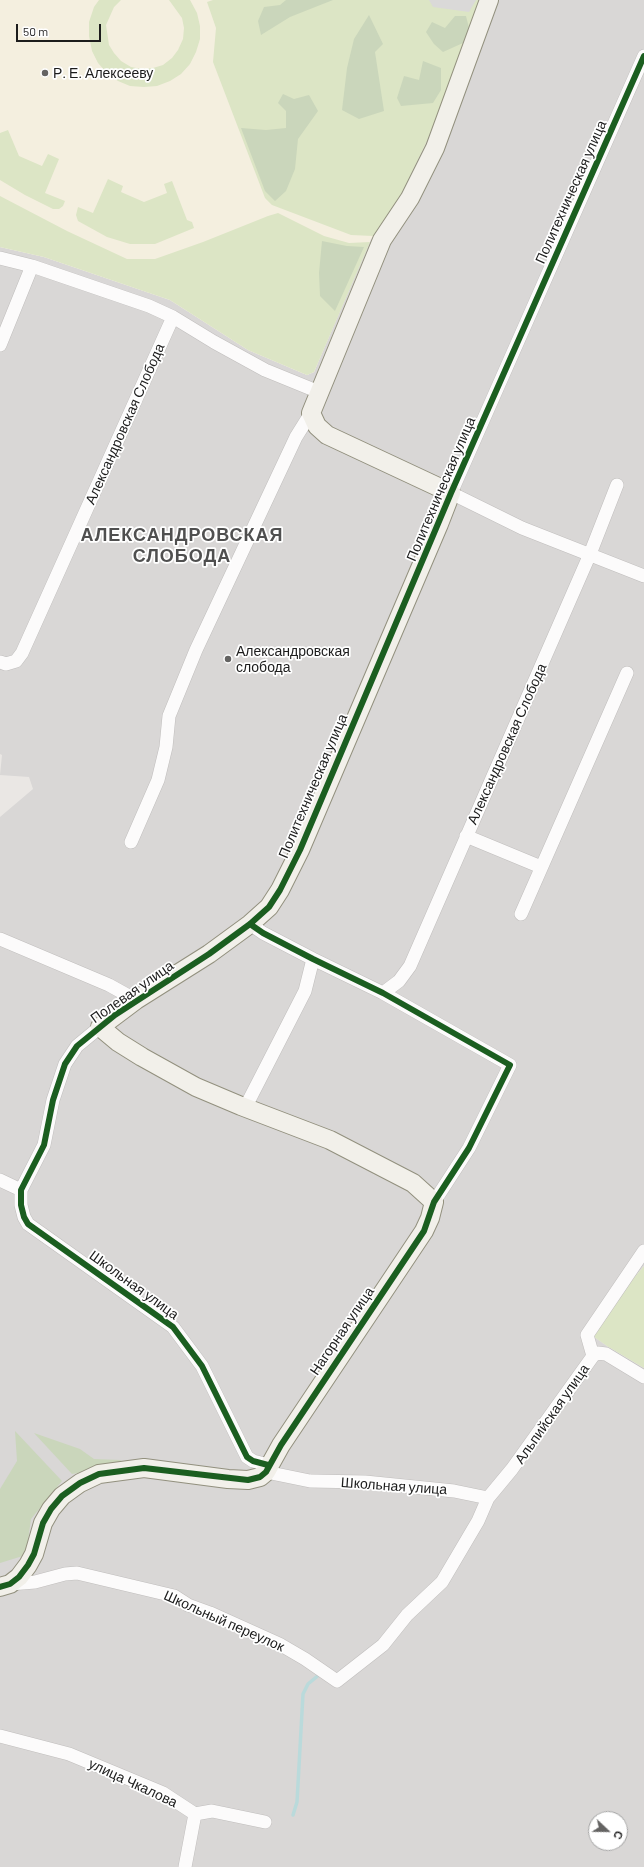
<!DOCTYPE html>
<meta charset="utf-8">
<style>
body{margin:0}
#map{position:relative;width:644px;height:1867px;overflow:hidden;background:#eae7e4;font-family:Barlow,sans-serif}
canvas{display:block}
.north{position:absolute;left:588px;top:1811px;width:40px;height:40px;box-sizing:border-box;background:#fff;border:1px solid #a4a4a4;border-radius:50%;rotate:112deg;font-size:11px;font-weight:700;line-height:16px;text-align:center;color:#1c1c1c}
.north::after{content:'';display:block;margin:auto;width:14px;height:18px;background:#646362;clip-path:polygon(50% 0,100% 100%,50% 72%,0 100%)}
.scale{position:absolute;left:16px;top:24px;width:85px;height:18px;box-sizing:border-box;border:2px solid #1c1c1c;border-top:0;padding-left:5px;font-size:12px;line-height:14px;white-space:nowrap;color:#1c1c1c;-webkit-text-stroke:3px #fff;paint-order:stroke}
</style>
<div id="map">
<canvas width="644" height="1867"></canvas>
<div class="north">С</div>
<div class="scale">50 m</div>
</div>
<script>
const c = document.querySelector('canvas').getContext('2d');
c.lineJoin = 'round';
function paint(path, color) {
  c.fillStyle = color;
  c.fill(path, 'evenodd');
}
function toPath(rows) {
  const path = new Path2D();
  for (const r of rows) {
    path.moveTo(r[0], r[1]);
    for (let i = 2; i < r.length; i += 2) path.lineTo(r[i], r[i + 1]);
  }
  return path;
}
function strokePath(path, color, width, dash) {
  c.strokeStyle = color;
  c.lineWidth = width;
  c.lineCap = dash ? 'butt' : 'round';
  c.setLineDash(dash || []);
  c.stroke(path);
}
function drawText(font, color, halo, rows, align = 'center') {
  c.font = font + ' Barlow,sans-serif';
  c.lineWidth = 3.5;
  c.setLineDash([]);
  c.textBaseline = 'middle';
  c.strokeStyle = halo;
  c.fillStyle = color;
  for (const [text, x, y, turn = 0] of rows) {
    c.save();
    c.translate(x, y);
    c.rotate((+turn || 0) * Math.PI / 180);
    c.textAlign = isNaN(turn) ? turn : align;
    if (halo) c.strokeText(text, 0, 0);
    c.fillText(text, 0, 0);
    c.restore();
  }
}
paint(toPath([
 [482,0,644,0,644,1266,587,1332,607,1346,644,1368,644,1867,0,1867,0,817,33,789,29,777,0,775,2,755,0,754,0,247,44,257,170,300,248,350,307,375,314,372,363,255,371,239,385,222],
 [596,1819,620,1819,620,1843,596,1843]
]), '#d9d7d6');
paint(toPath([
 [0,0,482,0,424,147,385,222,371,239,314,372,307,375,248,350,170,300,44,257,0,247]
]), '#f4efdf');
paint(toPath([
 [99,0,121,0,114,7,106,25,109,45,114,53,121,61,131,67,142,69,153,68,163,65,172,58,178,50,183,39,184,28,182,18,169,0,190,0,197,13,200,26,200,39,196,52,190,64,181,74,170,81,157,86,144,87,130,86,118,81,107,73,98,63,92,51,89,36,89,22,94,7],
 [213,0,482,0,454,81,424,147,391,216,373,236,351,235,272,205,265,198,213,62,216,28,207,2],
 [8,130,19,156,42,166,48,154,59,159,45,193,65,201,63,206,59,209,53,209,25,195,0,180,0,133],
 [108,179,123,186,121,192,144,202,167,193,164,184,172,181,187,220,192,222,194,228,155,244,130,244,107,237,78,221,76,215,78,207,93,213],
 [0,196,67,231,127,259,155,259,203,242,268,216,278,213,324,236,349,243,370,242,314,372,307,375,248,350,170,300,44,257,0,247],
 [644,1266,644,1368,607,1346,587,1332]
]), '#dce5c5');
paint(toPath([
 [286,0,333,0,290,17,261,35,258,21,264,7,280,5],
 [369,15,383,44,375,52,384,111,359,119,342,110,347,68,354,39],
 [455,16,466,16,469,28,463,43,443,52,434,44,426,32,432,22,445,28],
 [423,61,441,68,441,90,433,103,401,106,397,98,404,76,419,80],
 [283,94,294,99,309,95,318,111,298,139,295,169,286,191,275,201,265,191,241,128,266,130,286,128,286,111,278,103],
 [322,241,347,246,364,247,335,311,320,296,319,273],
 [15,1431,62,1481,31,1519,26,1555,0,1563,0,1489,17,1461],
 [34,1433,80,1449,94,1459,121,1460,117,1466,72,1474]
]), '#cad6bb');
paint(toPath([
 [429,0,476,0,469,12,433,7]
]), '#dad9d8');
strokePath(toPath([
 [293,1815,297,1802,303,1694,308,1684,320,1674]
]), '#badadb', 3.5);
const street = toPath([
 [644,56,451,493,522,528,644,576],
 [0,258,32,266,149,306,173,317,214,342,265,370,319,392],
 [0,345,32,266],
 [0,662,6,664,16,661,22,653,173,317],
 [466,836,541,867],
 [131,842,158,780,166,747,169,716,196,650,296,437,311,413],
 [521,914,627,673],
 [250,924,263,933,313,959,383,993,510,1065,469,1148,434,1202],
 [0,939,109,985,136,1000],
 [383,993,399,981,410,966,590,554,617,485],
 [100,1027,77,1046,65,1064,53,1100,44,1145,21,1190,21,1205,24,1217,28,1224,173,1327,202,1366,247,1457,253,1461,268,1465],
 [245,1108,305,991,313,959],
 [0,1180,21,1190],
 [593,1356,587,1335,644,1251],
 [266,1472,310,1481,365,1482,454,1491,488,1498],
 [10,1584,35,1582,65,1574,77,1573,174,1596,188,1605,210,1613,281,1645,305,1659,337,1681,383,1645,407,1615,442,1582,478,1521,488,1498,512,1469,593,1356,598,1353,606,1354,644,1377],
 [0,1736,69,1754,163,1793,195,1814,212,1811,265,1822],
 [185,1867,195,1814]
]);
const secondary = toPath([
 [0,1587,10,1584,19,1577,28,1565,34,1554,43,1523,51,1509,62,1496,80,1483,99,1474,144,1468,228,1479,248,1480,260,1477,266,1472,281,1445,424,1231,430,1218,434,1202,413,1183,330,1140,241,1106,196,1087,142,1057,118,1042,100,1027,136,1000,209,954,250,924,269,907,280,890,300,850,439,524,451,493,327,435,317,426,311,413,382,240,410,198,435,148,489,0]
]);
strokePath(street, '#c0bebd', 14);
strokePath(secondary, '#92907e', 20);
strokePath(street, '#fcfbfb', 13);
strokePath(secondary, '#f2f0ea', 18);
strokePath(toPath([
 [268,1465,253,1461,247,1457,202,1366,173,1327,28,1224,24,1217,21,1205,21,1190,44,1145,53,1100,65,1064,77,1046,115,1015,209,954,250,924,269,907,280,890,300,850,451,493,644,56],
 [0,1587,10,1584,19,1577,28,1565,34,1554,43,1523,51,1509,62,1496,80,1483,99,1474,144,1468,248,1480,260,1477,266,1472,281,1445,424,1231,434,1202,469,1148,510,1065,383,993,313,959,263,933,250,924]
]), '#1b5e20', 6);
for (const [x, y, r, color] of [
 [45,73,4,"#646362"],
 [228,659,4,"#646362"]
]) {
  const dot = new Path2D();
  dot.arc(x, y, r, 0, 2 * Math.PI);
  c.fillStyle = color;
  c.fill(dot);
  strokePath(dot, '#fff', 1.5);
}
drawText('14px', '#1c1c1c', '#fff', [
 ["Р. Е. Алексееву",53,73],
 ["Александровская",236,651],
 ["слобода",236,667]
], 'left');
drawText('14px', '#1c1c1c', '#fff', [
 ["Политехническая улица",571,192,-66],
 ["Александровская Слобода",125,424,-66],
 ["Политехническая улица",441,489,-67],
 ["Александровская Слобода",507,744,-66],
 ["Политехническая улица",313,786,-67],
 ["Полевая улица",132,992,-35],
 ["Школьная улица",134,1285,36],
 ["Нагорная улица",342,1331,-56],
 ["Альпийская улица",552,1414,-55],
 ["Школьная улица",394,1486,4],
 ["Школьный переулок",224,1621,24],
 ["улица Чкалова",133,1783,25]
]);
c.letterSpacing = '1px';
drawText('bold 18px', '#4f4f4f', '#fff', [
 ["АЛЕКСАНДРОВСКАЯ",182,535],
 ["СЛОБОДА",182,556]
]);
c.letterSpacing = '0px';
</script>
